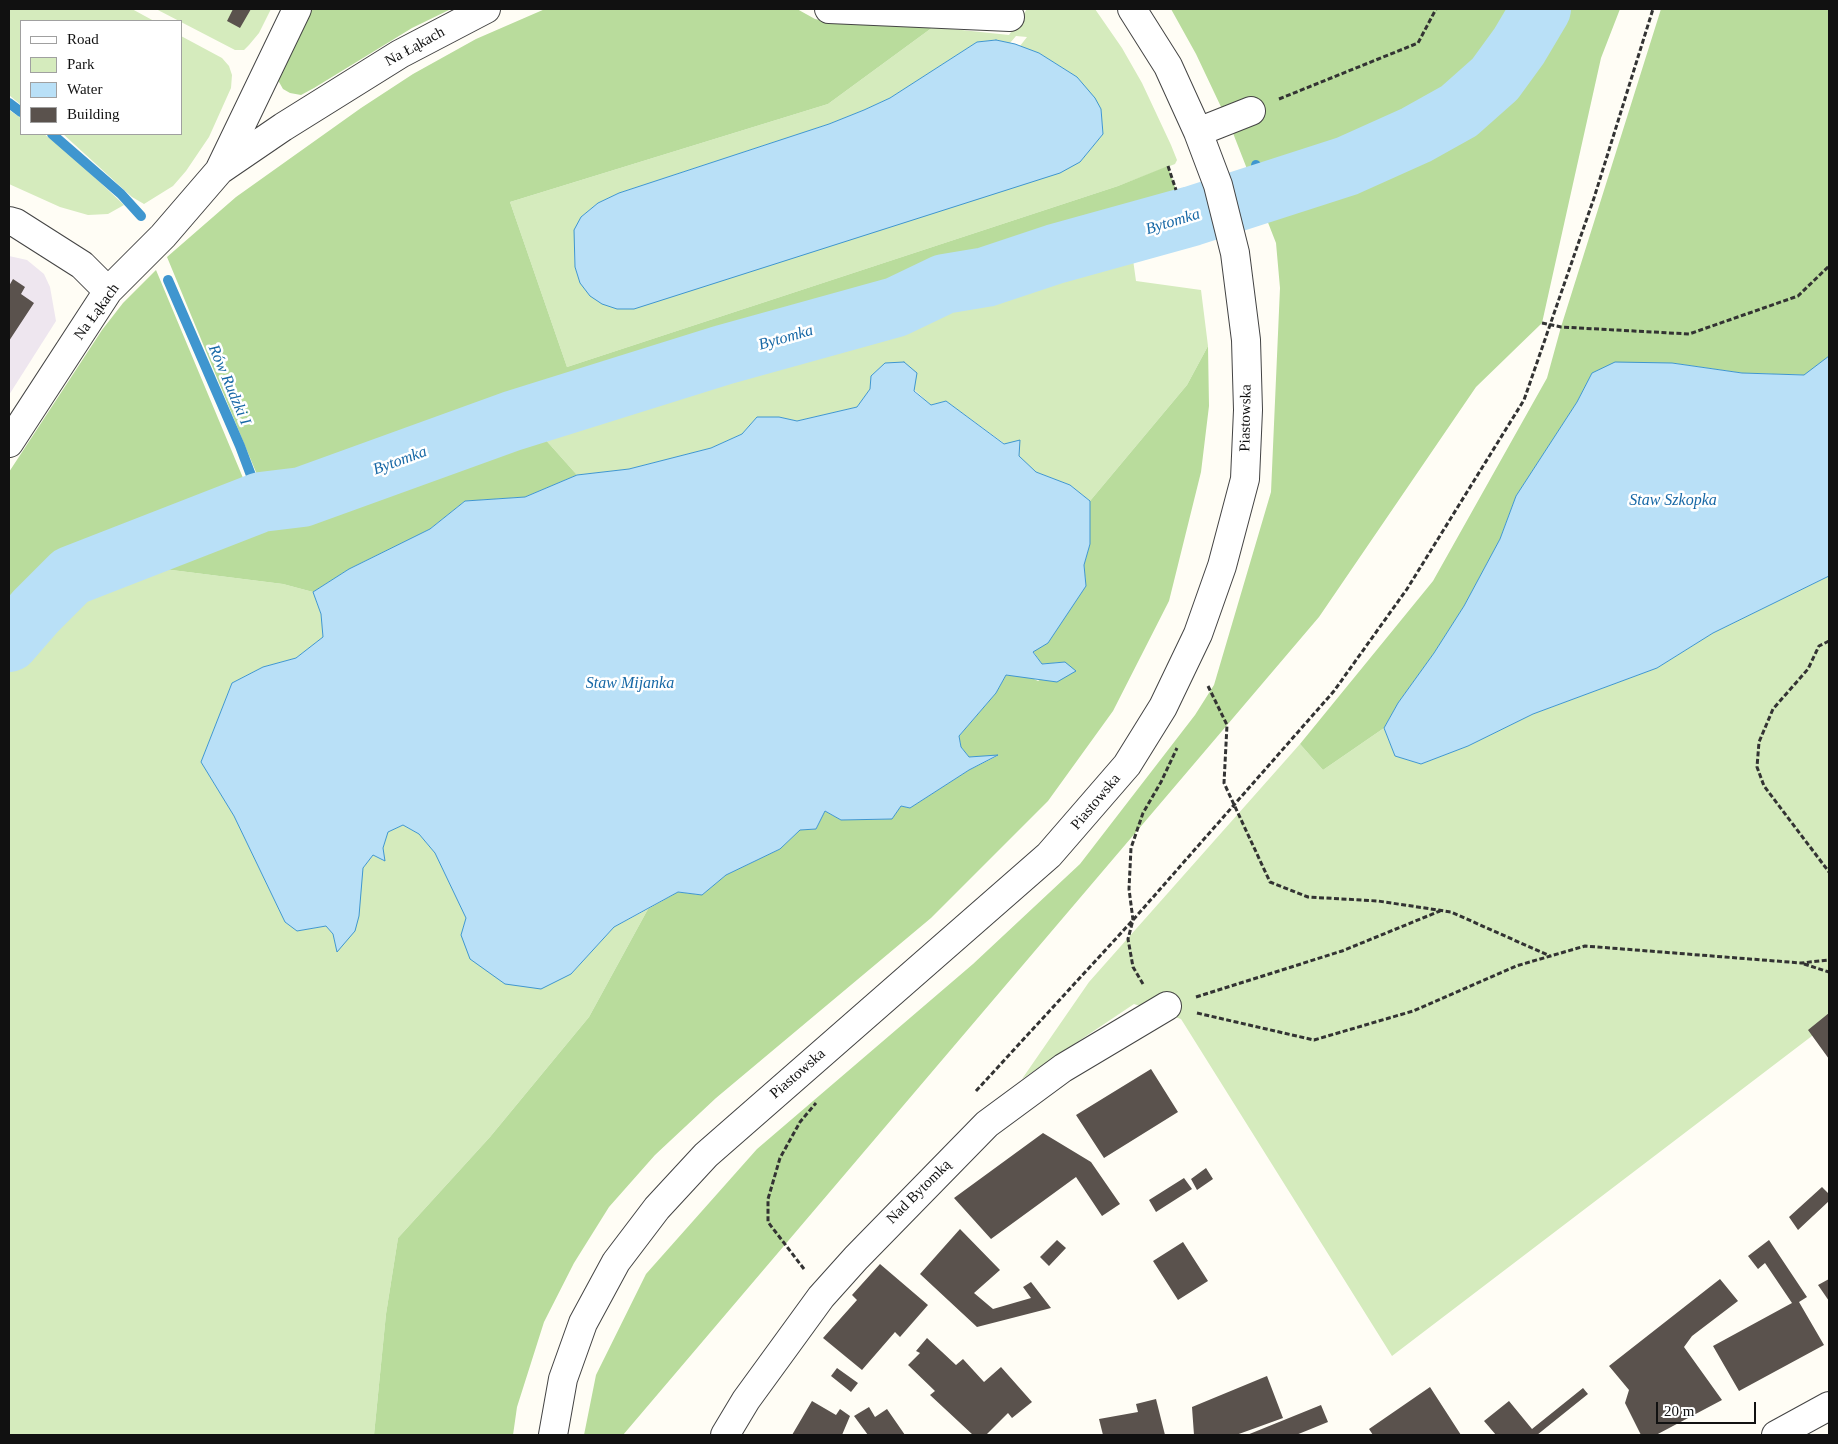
<!DOCTYPE html>
<meta charset="utf-8">
<style>
body{margin:0}
#map{position:relative;width:1838px;height:1444px;overflow:hidden;background:#fffdf5;font-family:"Times New Roman",serif}
canvas{display:block}
.frame{position:absolute;inset:0;border:10px solid #111;pointer-events:none}
.legend{position:absolute;left:20px;top:20px;width:162px;height:115px;box-sizing:border-box;background:#fff;border:1px solid #a0a0a0;margin:0;padding:6px 9px;list-style:none;font-size:15px;color:#111}
.legend li{display:flex;align-items:center;gap:10px;height:25px}
.legend b{width:25px;border:1px solid #a0a0a0}
.scale{position:absolute;left:1656px;top:1402px;width:100px;height:22px;box-sizing:border-box;border:2px solid #111;border-top:0;padding-left:6px;font-size:15px;line-height:18px;white-space:nowrap;color:#111;-webkit-text-stroke:4px #fff;paint-order:stroke}
</style>
<div id="map">
<canvas width="1838" height="1444"></canvas>
<div class="frame"></div>
<ul class="legend">
<li><b style="height:6px;background:#fff"></b>Road</li>
<li><b style="height:14px;background:#d5ebbd"></b>Park</li>
<li><b style="height:14px;background:#b9e0f7"></b>Water</li>
<li><b style="height:14px;background:#5a524d"></b>Building</li>
</ul>
<div class="scale">20 m</div>
</div>
<script>
const c = document.querySelector('canvas').getContext('2d');
c.lineJoin = 'round';
function paint(path, color) {
  c.fillStyle = color;
  c.fill(path, 'evenodd');
}
function toPath(rows) {
  const path = new Path2D();
  for (const r of rows) {
    path.moveTo(r[0], r[1]);
    for (let i = 2; i < r.length; i += 2) path.lineTo(r[i], r[i + 1]);
  }
  return path;
}
function strokePath(path, color, width, dash) {
  c.strokeStyle = color;
  c.lineWidth = width;
  c.lineCap = dash ? 'butt' : 'round';
  c.setLineDash(dash || []);
  c.stroke(path);
}
function drawText(font, color, halo, rows, align = 'center') {
  c.font = font + ' "Times New Roman",serif';
  c.lineWidth = 5;
  c.setLineDash([]);
  c.textBaseline = 'middle';
  c.strokeStyle = halo;
  c.fillStyle = color;
  for (const [text, x, y, turn = 0] of rows) {
    c.save();
    c.translate(x, y);
    c.rotate((+turn || 0) * Math.PI / 180);
    c.textAlign = isNaN(turn) ? turn : align;
    if (halo) c.strokeText(text, 0, 0);
    c.fillText(text, 0, 0);
    c.restore();
  }
}
paint(toPath([
 [9,256,27,260,44,274,50,287,56,321,9,395]
]), '#eee6ef');
paint(toPath([
 [9,9,132,9,154,21,21,21,21,105,9,95],
 [156,9,271,9,259,33,249,45,244,50,235,50],
 [1027,9,1095,9,1122,48,1142,83,1171,145,1177,160,1175,164,1118,186,567,367,510,202,828,104,933,27,1009,35],
 [1016,36,1027,37,1020,46,1039,53,1077,77,1101,109,1103,134,1080,162,580,283,575,267,574,247,581,217,598,203,619,193,829,124,864,110,890,98,977,42,996,40,1010,43],
 [181,36,222,58,229,66,232,75,231,88,209,137,186,171,173,186,144,204,132,197,63,134,181,134],
 [9,110,21,118,21,134,44,134,68,152,124,205,108,214,88,215,60,207,9,184],
 [1131,245,1136,281,1201,290,1208,346,1187,385,1090,501,1070,485,1036,472,1005,444,946,401,931,405,885,363,871,376,870,389,857,407,797,421,779,417,757,417,742,434,711,448,629,469,577,475,527,419,899,315],
 [116,563,283,584,313,592,321,614,323,637,296,658,263,667,232,683,201,762,234,816,285,922,297,931,326,926,333,934,337,951,363,868,373,855,384,861,383,848,388,832,403,825,419,834,435,853,466,918,461,935,571,974,614,927,648,909,589,1017,490,1137,398,1238,386,1314,374,1435,9,1435,9,654,19,637,65,589],
 [1829,576,1829,1023,1392,1356,1181,1019,1134,1004,1022,1079,1089,982,1300,744,1323,770,1384,728,1395,756,1421,764,1468,746,1533,714,1657,668,1713,633]
]), '#d5ebbd');
paint(toPath([
 [307,9,451,9,412,28,314,88,301,95,290,93,283,89,275,75],
 [545,9,797,9,815,19,829,22,933,27,828,104,510,202,567,367,1118,186,1168,166,1176,190,1176,199,1163,210,1151,214,984,268,942,275,890,301,520,409,299,490,265,494,167,257,236,197,361,108,413,74,476,39],
 [1171,9,1620,9,1601,58,1542,323,1476,387,1319,617,623,1435,584,1435,596,1375,646,1274,757,1149,973,964,1080,864,1195,715,1214,685,1271,492,1280,288,1276,243,1231,128,1196,54],
 [1661,9,1829,9,1829,356,1805,375,1742,373,1672,363,1592,373,1577,402,1516,496,1500,539,1464,606,1434,653,1398,703,1384,728,1323,770,1300,744,1433,581,1547,378,1561,327],
 [156,270,251,497,62,563,9,626,9,472,102,330,123,303],
 [1208,346,1209,406,1201,472,1169,601,1113,711,1048,801,931,918,716,1098,655,1155,609,1207,574,1263,544,1322,517,1407,513,1435,374,1435,386,1314,398,1238,490,1137,589,1017,648,909,678,892,702,895,726,875,780,849,800,830,816,829,825,811,841,820,892,819,901,806,910,808,969,770,997,756,969,757,961,747,959,736,996,693,1006,675,1030,677,1038,681,1065,662,1042,664,1033,651,1048,643,1086,586,1084,565,1090,544,1090,501,1187,385],
 [527,419,577,475,525,497,465,501,430,529,349,569,313,592,283,584,116,563,255,514,349,491]
]), '#b9dc9c');
const water = toPath([
 [996,40,1015,44,1039,53,1077,77,1095,98,1101,109,1103,134,1080,162,1060,173,634,309,617,309,602,304,590,296,580,283,575,267,574,230,581,217,598,203,619,193,829,124,864,110,890,98,977,42,996,40],
 [1829,356,1829,576,1713,633,1657,668,1533,714,1468,746,1421,764,1395,756,1384,728,1398,703,1434,653,1464,606,1500,539,1516,496,1577,402,1592,373,1615,362,1672,363,1742,373,1804,375,1829,356],
 [904,362,917,373,914,391,931,405,946,401,1004,444,1020,440,1019,456,1036,472,1070,485,1090,501,1090,544,1084,565,1086,586,1048,643,1033,652,1042,664,1065,662,1076,671,1057,682,1006,675,996,693,959,736,961,747,969,757,998,755,969,770,910,808,901,806,892,819,841,820,825,811,816,829,800,830,780,849,726,875,702,895,678,892,614,927,571,974,541,989,505,984,470,959,461,935,466,918,435,853,419,834,403,825,388,832,383,848,385,861,373,855,363,868,359,916,355,931,337,952,333,934,326,926,297,931,285,922,234,816,201,762,232,683,263,667,296,658,323,637,321,614,313,592,349,569,430,529,465,501,525,497,577,475,629,469,711,448,742,434,757,417,779,417,797,421,857,407,870,389,871,376,885,363,904,362]
]);
paint(water, '#b9e0f7');
strokePath(water, '#3f96cf', 1);
strokePath(toPath([
 [9,103,21,112],
 [52,134,121,194,141,216],
 [1256,165,1266,192],
 [168,280,240,446,261,502]
]), '#3f96cf', 10);
strokePath(toPath([
 [9,642,36,611,71,576,261,502,302,497,512,421,723,355,896,307,944,284,986,277,1055,254,1192,216,1347,166,1416,135,1459,111,1495,79,1519,46,1541,9]
]), '#b9e0f7', 60);
paint(toPath([
 [233,9,251,9,240,28,227,21],
 [13,279,25,287,21,294,34,303,9,341,9,286],
 [1829,1013,1829,1059,1808,1030],
 [1151,1069,1178,1112,1104,1158,1076,1115],
 [1043,1133,1091,1162,1120,1204,1102,1216,1076,1177,991,1239,954,1198],
 [1206,1168,1213,1179,1197,1190,1191,1179],
 [1184,1178,1192,1189,1156,1212,1149,1200],
 [1822,1187,1829,1194,1829,1201,1798,1230,1789,1217],
 [960,1229,1000,1270,974,1293,993,1309,1031,1298,1023,1287,1031,1282,1051,1308,977,1327,920,1274],
 [1057,1240,1066,1248,1049,1266,1040,1257],
 [1769,1240,1807,1297,1799,1302,1824,1345,1739,1391,1713,1346,1792,1303,1765,1263,1758,1269,1748,1256],
 [1183,1242,1208,1281,1178,1300,1153,1261],
 [880,1264,928,1305,900,1337,895,1332,862,1370,823,1338,857,1300,852,1295],
 [1720,1279,1738,1301,1692,1336,1684,1347,1722,1400,1656,1435,1641,1435,1625,1403,1629,1390,1609,1366],
 [1829,1279,1829,1301,1818,1285],
 [927,1338,956,1365,963,1359,984,1382,1001,1367,1032,1402,1012,1418,1008,1413,986,1435,973,1435,930,1395,935,1391,908,1365,920,1353,916,1351],
 [837,1368,858,1383,851,1392,831,1376],
 [1267,1376,1283,1418,1236,1435,1194,1435,1192,1407],
 [1430,1387,1461,1435,1373,1435,1369,1429],
 [1583,1388,1588,1394,1537,1435,1496,1435,1484,1421,1509,1401,1532,1429],
 [1156,1399,1165,1435,1103,1435,1099,1419,1138,1412,1136,1404],
 [812,1401,836,1415,840,1409,850,1416,842,1435,792,1435],
 [1321,1405,1328,1422,1296,1435,1247,1435],
 [869,1407,875,1417,887,1409,905,1435,868,1435,854,1416]
]), '#5a524d');
const minor = toPath([
 [829,9,1010,17],
 [1198,132,1251,111],
 [220,170,283,127,400,54,486,9],
 [9,221,16,223,82,265,108,291],
 [9,443,108,291,163,236,219,171,297,9],
 [553,1435,563,1379,583,1323,616,1262,657,1208,706,1155,1049,855,1127,765,1163,707,1198,634,1222,566,1245,479,1248,410,1246,340,1235,253,1218,185,1198,132,1168,66,1132,9],
 [725,1435,746,1400,821,1297,856,1258,987,1124,1063,1068,1167,1006],
 [1776,1435,1829,1406]
]);
strokePath(minor, '#444', 30);
strokePath(toPath([
 [1279,99,1418,43,1436,9],
 [1168,166,1176,190],
 [1542,323,1561,327,1689,334,1798,296,1829,266],
 [1829,641,1819,646,1808,669,1773,709,1759,742,1757,767,1764,786,1829,872],
 [1208,686,1227,725,1224,783,1270,882,1308,897,1378,901,1451,912,1550,956],
 [1804,964,1829,972],
 [1143,984,1133,967,1128,939,1133,920,1129,889,1131,848,1143,813,1161,782,1177,748],
 [1196,997,1342,951,1440,911],
 [1197,1013,1314,1040,1413,1011,1516,966,1585,946,1801,963,1829,960],
 [976,1091,1133,920,1334,691,1407,589,1524,400,1594,198,1653,9],
 [804,1269,768,1222,768,1199,780,1158,800,1122,816,1103]
]), '#333', 3, [5, 2.5]);
strokePath(minor, '#fff', 28);
drawText('15px', '#111', '#fff', [
 ["Na Łąkach",415,47,-29],
 ["Na Łąkach",97,312,-54],
 ["Piastowska",1246,418,-89],
 ["Piastowska",1096,802,-50],
 ["Piastowska",798,1074,-41],
 ["Nad Bytomką",919,1192,-45]
]);
drawText('italic 16px', '#1768a6', '#fff', [
 ["Bytomka",1173,222,-17],
 ["Bytomka",786,338,-16],
 ["Rów Rudzki I",229,385,67],
 ["Bytomka",400,461,-20],
 ["Staw Szkopka",1673,501],
 ["Staw Mijanka",630,684]
]);
</script>
